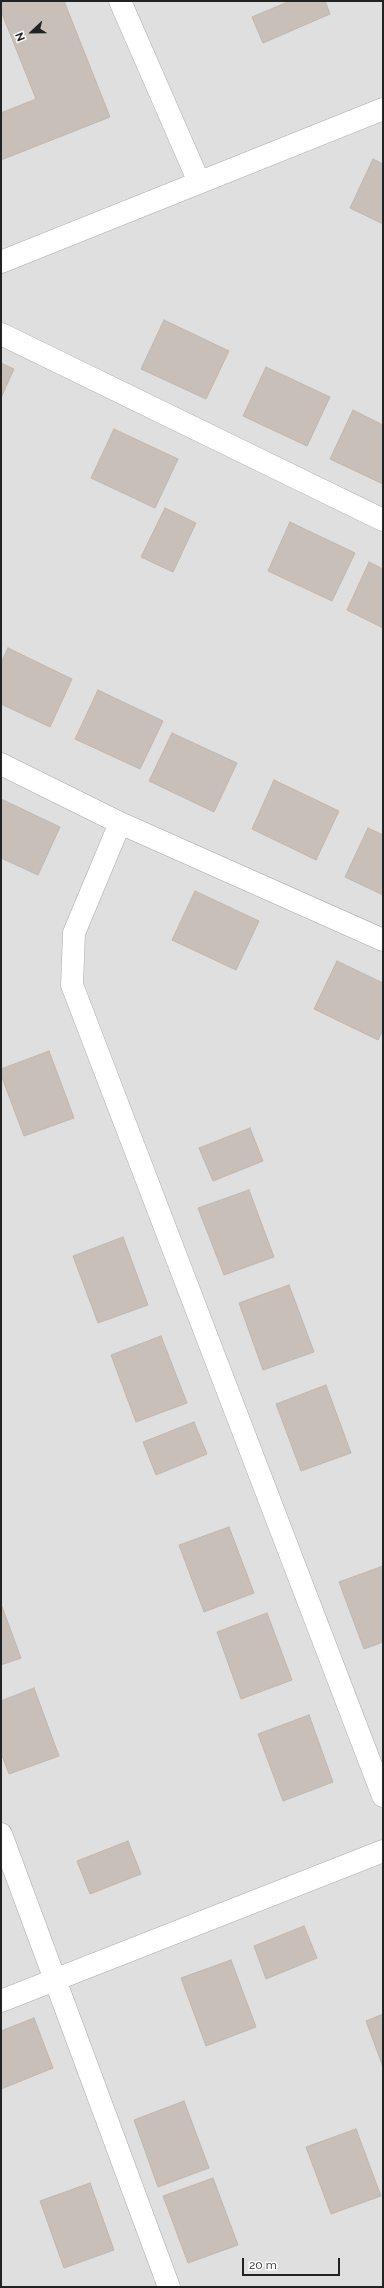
<!DOCTYPE html>
<style>
body{margin:0}
#map{position:relative;width:384px;height:2288px;overflow:hidden;background:#f2efe9;font-family:Raleway,sans-serif}
canvas{display:block}
.frame{position:absolute;inset:0;border:2px solid #222;pointer-events:none}
.north{position:absolute;left:12px;top:12px;width:40px;height:40px;-webkit-text-stroke:3px #fff;paint-order:stroke;rotate:248deg;font-size:11px;font-weight:700;line-height:16px;text-align:center;color:#222}
.north::after{content:'';display:block;margin:auto;width:14px;height:18px;background:#222;clip-path:polygon(50% 0,100% 100%,50% 72%,0 100%)}
.scale{position:absolute;left:242px;top:2258px;width:98px;height:18px;box-sizing:border-box;border:2px solid #222;border-top:0;padding-left:5px;font-size:12px;line-height:14px;white-space:nowrap;color:#222;-webkit-text-stroke:3px #fff;paint-order:stroke}
</style>
<div id="map">
<canvas width="384" height="2288"></canvas>
<div class="frame"></div>
<div class="north">N</div>
<div class="scale">20 m</div>
</div>
<script>
const c = document.querySelector('canvas').getContext('2d');
c.lineJoin = 'round';
function paint(path, color) {
  c.fillStyle = color;
  c.fill(path, 'evenodd');
}
function toPath(rows) {
  const path = new Path2D();
  for (const r of rows) {
    path.moveTo(r[0], r[1]);
    for (let i = 2; i < r.length; i += 2) path.lineTo(r[i], r[i + 1]);
  }
  return path;
}
function strokePath(path, color, width, dash) {
  c.strokeStyle = color;
  c.lineWidth = width;
  c.lineCap = dash ? 'butt' : 'round';
  c.setLineDash(dash || []);
  c.stroke(path);
}
paint(toPath([
 [1,1,383,1,383,2287,1,2287]
]), '#e0dfdf');
const building = toPath([
 [1,1,64,1,110,117,1,160,1,113,36,99,1,11,1,1],
 [290,1,325,1,330,14,263,43,252,17,290,1],
 [373,159,383,164,383,224,350,208,373,159],
 [164,320,229,351,206,399,141,369,164,320],
 [1,363,14,369,1,398,1,363],
 [266,367,330,397,307,446,243,416,266,367],
 [353,410,383,425,383,484,330,459,353,410],
 [114,429,178,459,155,508,91,478,114,429],
 [165,508,196,523,173,572,141,557,165,508],
 [290,522,355,553,332,601,268,571,290,522],
 [369,562,383,569,383,628,347,610,369,562],
 [8,648,72,679,50,727,1,704,1,663,8,648],
 [98,690,163,721,140,769,75,739,98,690],
 [172,733,237,763,214,812,149,781,172,733],
 [274,780,339,811,316,860,252,829,274,780],
 [1,799,60,827,38,875,1,858,1,799],
 [368,828,383,835,383,895,345,877,368,828],
 [195,891,259,921,236,970,172,940,195,891],
 [337,961,383,983,383,1030,378,1040,314,1009,337,961],
 [49,1051,74,1118,24,1136,1,1075,1,1069,49,1051],
 [250,1128,263,1161,213,1181,199,1148,250,1128],
 [249,1190,274,1257,224,1275,198,1208,249,1190],
 [123,1237,148,1305,98,1323,73,1256,123,1237],
 [289,1285,314,1352,263,1370,239,1303,289,1285],
 [161,1336,187,1403,136,1422,111,1355,161,1336],
 [326,1385,351,1453,301,1471,276,1404,326,1385],
 [194,1422,207,1454,156,1475,143,1442,194,1422],
 [229,1527,254,1593,204,1612,179,1545,229,1527],
 [383,1566,383,1642,364,1649,339,1582,383,1566],
 [1,1604,21,1658,1,1665,1,1604],
 [267,1613,292,1680,241,1699,217,1632,267,1613],
 [34,1688,59,1756,9,1774,1,1753,1,1701,34,1688],
 [309,1715,333,1782,283,1801,258,1734,309,1715],
 [128,1841,141,1874,90,1894,77,1861,128,1841],
 [304,1926,317,1958,266,1979,254,1946,304,1926],
 [231,1960,256,2027,206,2046,181,1978,231,1960],
 [383,2014,383,2067,366,2021,383,2014],
 [34,2018,53,2068,1,2089,1,2031,34,2018],
 [184,2101,209,2168,158,2187,134,2120,184,2101],
 [356,2129,381,2196,331,2214,306,2147,356,2129],
 [213,2178,238,2245,188,2263,163,2196,213,2178],
 [90,2183,114,2250,64,2268,40,2201,90,2183]
]);
paint(building, '#c7bfb8');
strokePath(building, '#c4b6ab', 1);
const minor = toPath([
 [120,1,199,182],
 [1,262,383,109],
 [1,334,383,520],
 [1,764,120,823,383,940],
 [120,823,74,933,72,985,383,1796],
 [1,1834,169,2287],
 [1,2001,383,1851]
]);
strokePath(minor, '#a9a9a9', 23);
strokePath(minor, '#fff', 22);
</script>
